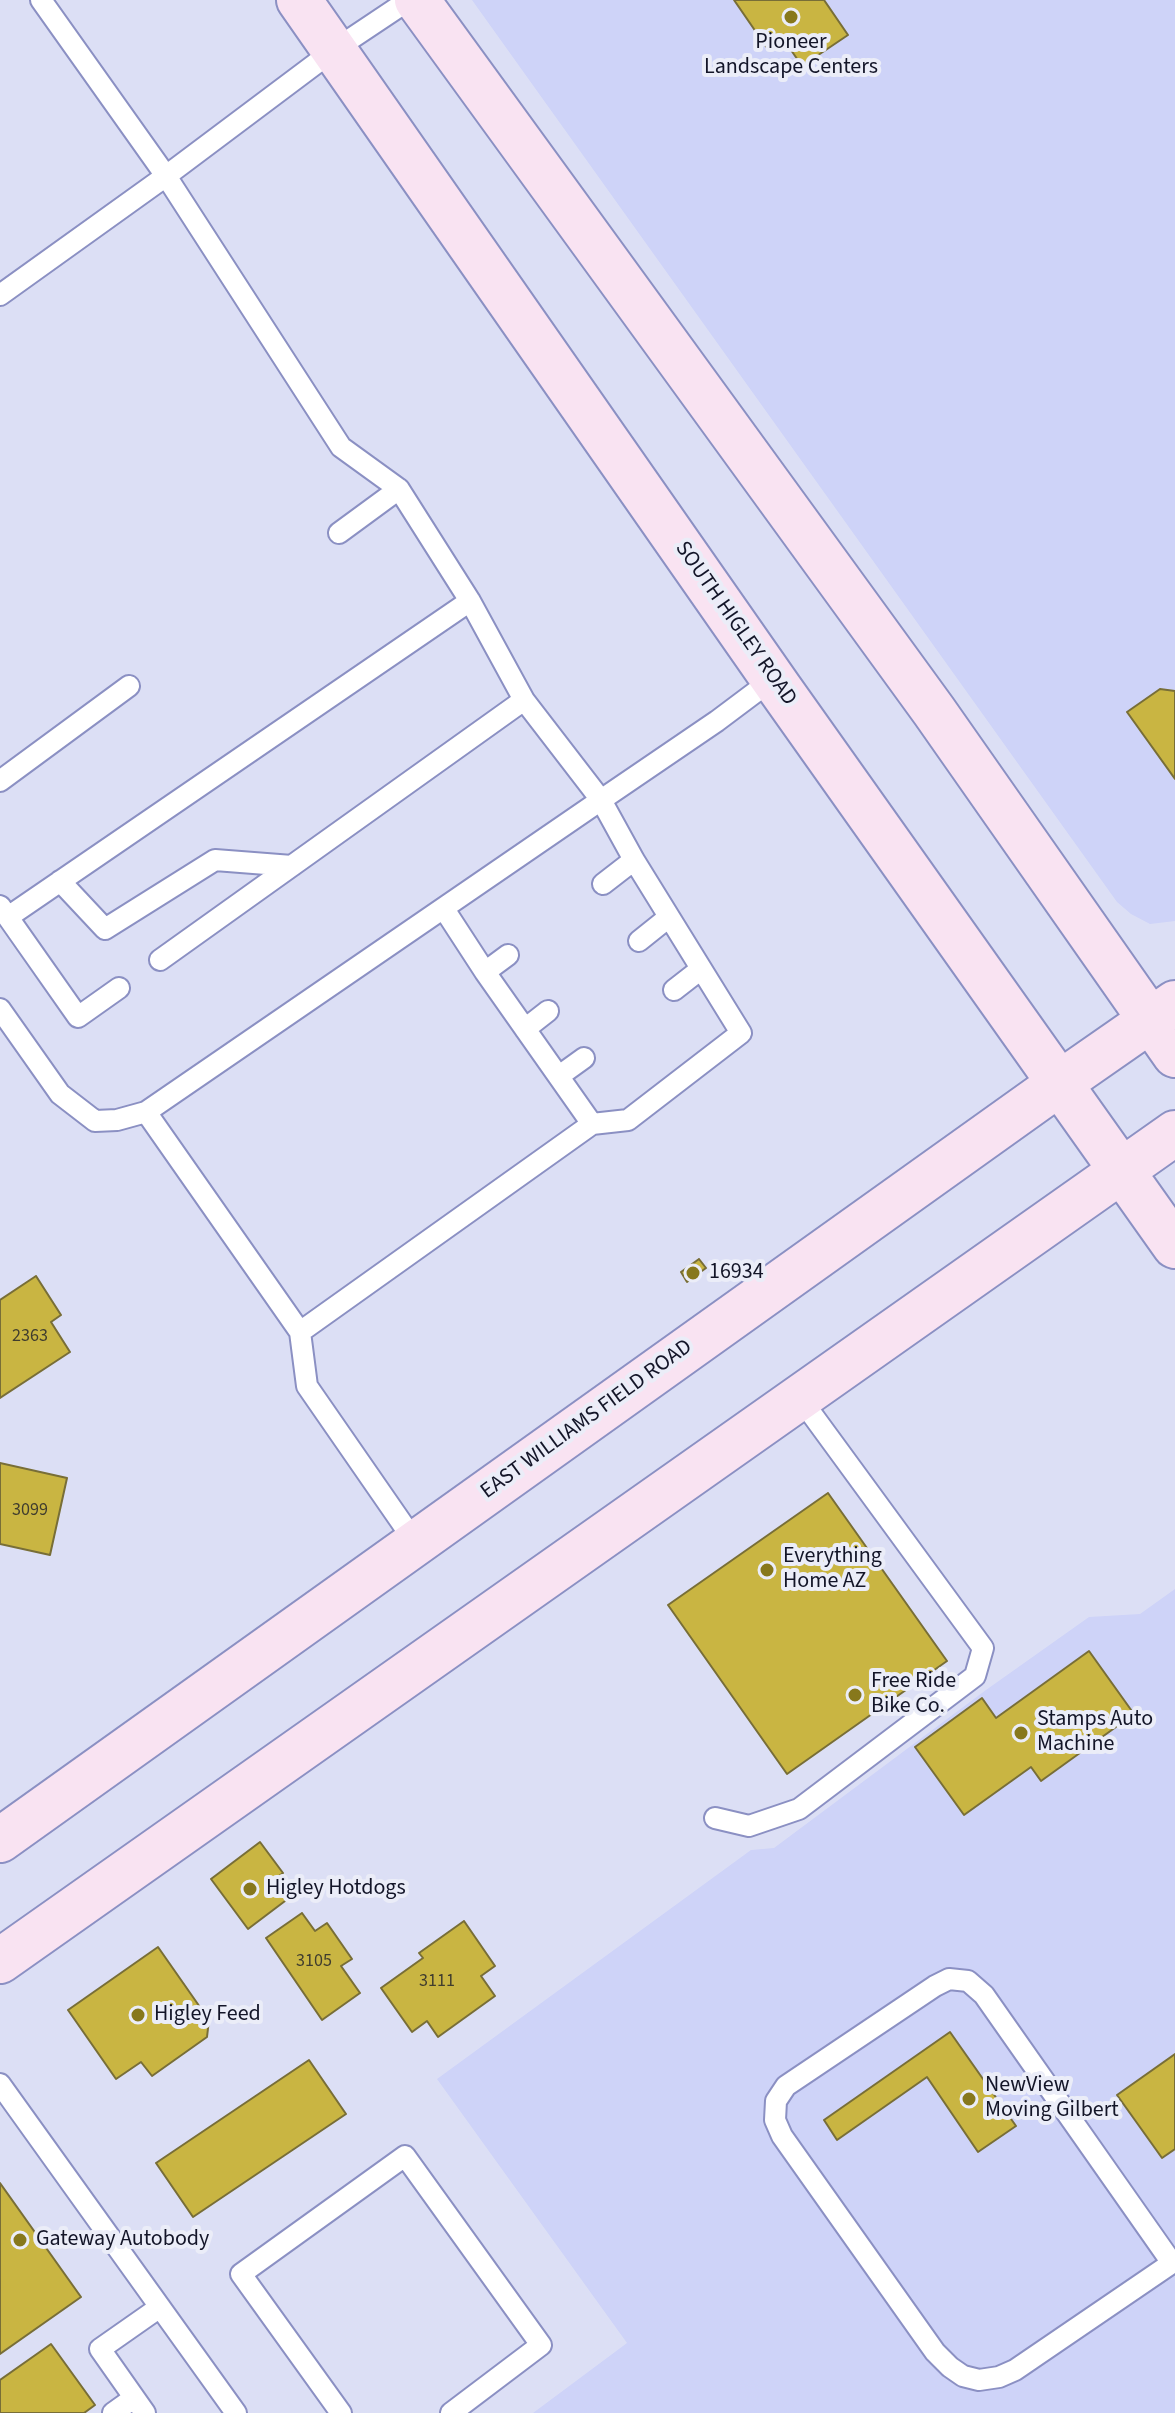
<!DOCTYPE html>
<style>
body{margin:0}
canvas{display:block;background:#dcdff5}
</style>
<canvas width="1175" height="2413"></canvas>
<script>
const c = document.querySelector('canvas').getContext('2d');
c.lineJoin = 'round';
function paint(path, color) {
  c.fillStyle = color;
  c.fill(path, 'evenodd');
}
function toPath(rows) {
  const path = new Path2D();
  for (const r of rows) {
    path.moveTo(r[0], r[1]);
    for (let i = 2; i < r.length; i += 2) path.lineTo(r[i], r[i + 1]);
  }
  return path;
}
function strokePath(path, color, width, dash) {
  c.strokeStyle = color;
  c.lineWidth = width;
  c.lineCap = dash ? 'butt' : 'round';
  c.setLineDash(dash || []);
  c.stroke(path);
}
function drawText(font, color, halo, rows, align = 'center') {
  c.font = font + ' "Source Sans 3",sans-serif';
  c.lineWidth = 8;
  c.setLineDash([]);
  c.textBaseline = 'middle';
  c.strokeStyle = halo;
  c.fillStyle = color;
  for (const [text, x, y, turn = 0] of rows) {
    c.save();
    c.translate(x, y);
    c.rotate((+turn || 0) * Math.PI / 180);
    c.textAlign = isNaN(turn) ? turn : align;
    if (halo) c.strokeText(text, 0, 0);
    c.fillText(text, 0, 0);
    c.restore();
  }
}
paint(toPath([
 [472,0,1175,0,1175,921,1150,924,1131,914,1117,902],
 [1175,1589,1175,2413,533,2413,627,2343,437,2079,751,1850,774,1848,986,1690,1089,1617,1140,1614]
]), '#ced3f8');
const building = toPath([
 [734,0,824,0,848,35,802,66,782,37,767,48,734,0],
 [1160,689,1175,691,1175,779,1127,712,1160,689],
 [699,1259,706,1268,687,1282,681,1272,699,1259],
 [36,1276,61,1315,51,1322,70,1352,0,1398,0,1300,36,1276],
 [0,1463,67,1478,50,1555,0,1544,0,1463],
 [828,1493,947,1661,787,1774,668,1605,828,1493],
 [1089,1651,1134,1714,1041,1781,1031,1767,964,1815,915,1747,982,1698,996,1718,1089,1651],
 [260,1842,283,1873,275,1879,289,1898,248,1929,211,1879,260,1842],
 [302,1913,315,1931,327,1923,352,1959,341,1966,360,1993,322,2020,266,1938,302,1913],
 [464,1921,495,1966,481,1976,495,1996,438,2037,427,2021,412,2032,381,1988,423,1958,419,1953,464,1921],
 [158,1947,209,2020,207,2037,152,2076,141,2062,116,2079,68,2010,158,1947],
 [950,2032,1016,2126,978,2152,927,2077,837,2140,824,2120,950,2032],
 [1175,2054,1175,2149,1162,2158,1117,2095,1175,2054],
 [309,2060,346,2114,193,2217,156,2163,309,2060],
 [0,2183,81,2297,0,2354,0,2183],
 [51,2344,95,2405,84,2413,0,2413,0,2380,51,2344]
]);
paint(building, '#c9b542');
strokePath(building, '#786e37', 2);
const service = toPath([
 [409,0,334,50,166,176,341,447,399,489,470,601,524,700,601,800,717,721,773,679],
 [0,295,166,176,41,0],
 [339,533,399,489],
 [0,781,129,686],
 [60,881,105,929,215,860,292,866],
 [603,884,634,860],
 [0,906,78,1017,119,988],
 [444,909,485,972,592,1124,300,1332,146,1112,601,800,634,860,741,1033,628,1120,592,1124],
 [8,917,470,601],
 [639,941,669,917],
 [160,960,524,700],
 [485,972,508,955],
 [674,990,701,969],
 [0,1009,60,1094,95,1121,117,1120,146,1112],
 [525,1029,548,1011],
 [559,1076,584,1058],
 [300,1332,307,1386,415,1542],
 [715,1818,749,1826,799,1809,975,1676,983,1648,800,1398],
 [0,2084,236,2413],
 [1172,2263,984,1995,968,1981,949,1979,935,1986,786,2086,776,2101,775,2120,782,2136,935,2352,950,2367,963,2376,979,2380,999,2377,1015,2370,1175,2261],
 [113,2413,134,2398],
 [145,2413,100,2349,160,2307],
 [341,2413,241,2274,405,2156,541,2345,451,2413]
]);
const secondary = toPath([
 [299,0,780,689,1175,1246],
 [417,0,934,711,1175,1055],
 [0,1840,1060,1083,1175,1003],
 [0,1961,1175,1133]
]);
strokePath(service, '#8b90c3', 24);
strokePath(secondary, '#8b90c3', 48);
strokePath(service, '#fff', 20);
strokePath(secondary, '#f9e3f2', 44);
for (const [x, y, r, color] of [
 [791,17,8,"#87781c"],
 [693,1273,8,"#87781c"],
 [767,1570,8,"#87781c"],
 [855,1695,8,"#87781c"],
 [1021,1733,8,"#87781c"],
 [250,1889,8,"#87781c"],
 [138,2015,8,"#87781c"],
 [969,2099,8,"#87781c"],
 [20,2240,8,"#87781c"]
]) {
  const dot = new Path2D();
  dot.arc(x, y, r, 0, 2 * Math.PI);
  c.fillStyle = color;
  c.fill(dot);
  strokePath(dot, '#ebedf8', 3);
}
drawText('18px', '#403d2e', null, [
 ["2363",30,1337],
 ["3099",30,1511],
 ["3105",314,1962],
 ["3111",437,1982]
]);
drawText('22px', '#131528', '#ebedf8', [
 ["Pioneer",791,43,"center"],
 ["Landscape Centers",791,68,"center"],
 ["16934",709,1273],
 ["Everything",783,1557],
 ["Home AZ",783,1582],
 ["Free Ride",871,1682],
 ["Bike Co.",871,1707],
 ["Stamps Auto",1037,1720],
 ["Machine",1037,1745],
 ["Higley Hotdogs",266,1889],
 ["Higley Feed",154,2015],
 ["NewView",985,2086],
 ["Moving Gilbert",985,2111],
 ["Gateway Autobody",36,2240]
], 'left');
drawText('22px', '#131528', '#ebedf8', [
 ["SOUTH HIGLEY ROAD",735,624,55],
 ["EAST WILLIAMS FIELD ROAD",587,1420,-36]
]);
</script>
